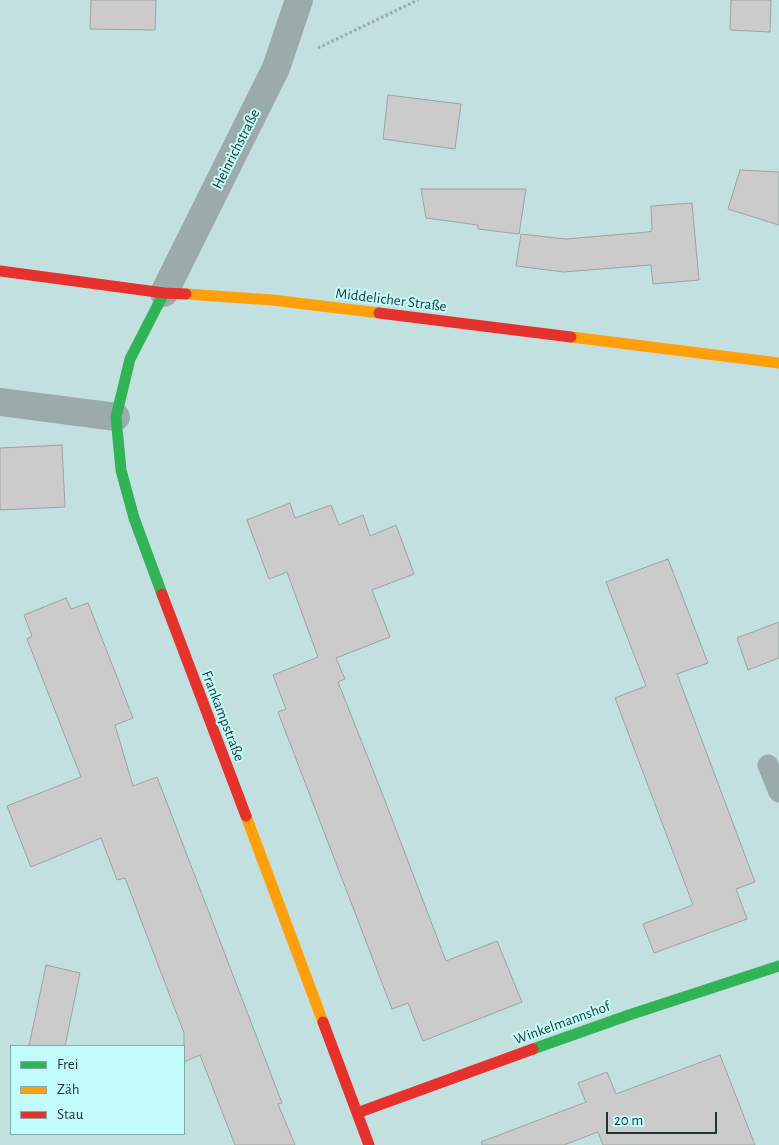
<!DOCTYPE html>
<meta charset="utf-8">
<style>
body{margin:0}
#map{position:relative;width:779px;height:1145px;overflow:hidden;background:#c3e0e0;font-family:"Alegreya Sans",sans-serif}
canvas{display:block}
.legend{position:absolute;left:10px;top:1045px;width:175px;height:90px;box-sizing:border-box;background:#c3fbfa;border:1px solid #81acab;margin:0;padding:6px 9px;list-style:none;font-size:15px;color:#1f3635}
.legend li{display:flex;align-items:center;gap:10px;height:25px}
.legend b{width:25px;border:1px solid #81acab}
.scale{position:absolute;left:606px;top:1112px;width:111px;height:22px;box-sizing:border-box;border:2px solid #1f3635;border-top:0;padding-left:6px;font-size:15px;line-height:18px;white-space:nowrap;color:#1f3635;-webkit-text-stroke:4px #c3fbfa;paint-order:stroke}
</style>
<div id="map">
<canvas width="779" height="1145"></canvas>
<ul class="legend">
<li><b style="height:6px;background:#30b455"></b>Frei</li>
<li><b style="height:6px;background:#ff9f0a"></b>Zäh</li>
<li><b style="height:6px;background:#e5322d"></b>Stau</li>
</ul>
<div class="scale">20 m</div>
</div>
<script>
const c = document.querySelector('canvas').getContext('2d');
c.lineJoin = 'round';
function paint(path, color) {
  c.fillStyle = color;
  c.fill(path, 'evenodd');
}
function toPath(rows) {
  const path = new Path2D();
  for (const r of rows) {
    path.moveTo(r[0], r[1]);
    for (let i = 2; i < r.length; i += 2) path.lineTo(r[i], r[i + 1]);
  }
  return path;
}
function strokePath(path, color, width, dash) {
  c.strokeStyle = color;
  c.lineWidth = width;
  c.lineCap = dash ? 'butt' : 'round';
  c.setLineDash(dash || []);
  c.stroke(path);
}
function drawText(font, color, halo, rows, align = 'center') {
  c.font = font + ' "Alegreya Sans",sans-serif';
  c.lineWidth = 4;
  c.setLineDash([]);
  c.textBaseline = 'middle';
  c.strokeStyle = halo;
  c.fillStyle = color;
  for (const [text, x, y, turn = 0] of rows) {
    c.save();
    c.translate(x, y);
    c.rotate((+turn || 0) * Math.PI / 180);
    c.textAlign = isNaN(turn) ? turn : align;
    if (halo) c.strokeText(text, 0, 0);
    c.fillText(text, 0, 0);
    c.restore();
  }
}
const building = toPath([
 [91,0,156,0,155,30,90,29,91,0],
 [731,0,771,0,770,32,730,30,731,0],
 [388,95,461,104,455,149,383,139,388,95],
 [740,170,779,172,779,225,728,209,740,170],
 [421,189,526,189,519,234,478,229,478,225,426,218,421,189],
 [692,203,699,280,653,284,651,265,564,272,516,266,521,234,566,239,648,232,652,231,651,206,692,203],
 [62,445,65,507,0,510,0,448,62,445],
 [290,503,295,518,331,505,339,525,363,515,370,536,396,525,414,574,372,590,390,637,336,658,345,679,338,682,382,793,446,961,497,941,522,1002,423,1041,408,1003,392,1009,278,712,286,709,273,675,318,657,287,572,269,579,247,520,290,503],
 [668,559,708,663,677,674,755,882,736,889,747,919,654,953,643,924,693,905,615,698,646,686,606,582,668,559],
 [66,598,71,609,88,603,133,718,115,725,133,786,157,777,282,1103,278,1104,295,1145,235,1145,200,1055,184,1062,184,1033,125,878,117,880,101,838,31,867,7,806,81,777,27,639,32,636,24,615,66,598],
 [779,622,779,658,748,670,737,638,779,622],
 [46,965,80,973,65,1046,29,1046,46,965],
 [720,1055,755,1145,603,1145,598,1132,564,1145,482,1145,481,1142,586,1102,578,1083,607,1072,616,1094,720,1055]
]);
paint(building, '#cbcbcc');
strokePath(building, '#9da2a2', 1);
strokePath(toPath([
 [318,48,418,0]
]), '#99aaa9', 3, [2.5, 2.5]);
strokePath(toPath([
 [768,765,779,792]
]), '#9baaaa', 21);
strokePath(toPath([
 [164,293,276,68,299,0],
 [0,402,116,417]
]), '#9baaaa', 28);
strokePath(toPath([
 [162,594,134,518,121,470,116,417,130,359,164,293],
 [533,1049,629,1015,779,966]
]), '#30b455', 11);
strokePath(toPath([
 [186,294,272,300,379,313],
 [571,337,779,363],
 [246,816,323,1022]
]), '#ff9f0a', 11);
strokePath(toPath([
 [0,271,164,293,186,294],
 [379,313,571,337],
 [162,594,246,816],
 [323,1022,369,1145],
 [357,1113,533,1049]
]), '#e5322d', 11);
drawText('15px', '#1f3635', '#c3fbfa', [
 ["Heinrichstraße",236,149,-63],
 ["Middelicher Straße",391,300,7],
 ["Frankampstraße",223,716,69],
 ["Winkelmannshof",562,1023,-20]
]);
</script>
